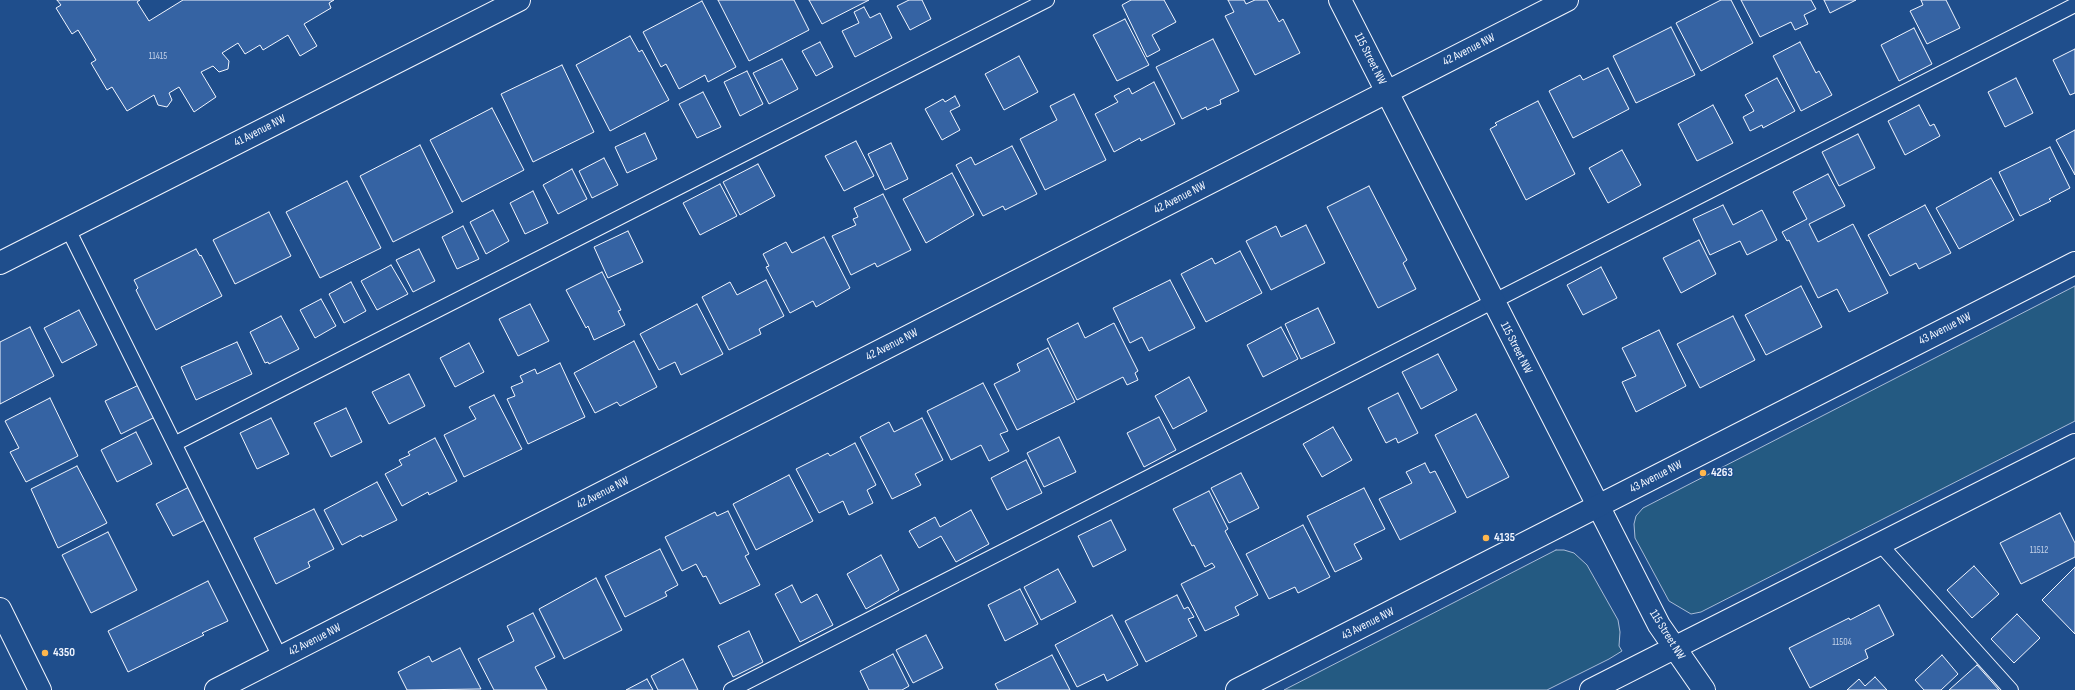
<!DOCTYPE html>
<style>
body{margin:0}
canvas{display:block;background:#1f4e8c}
</style>
<canvas width="2075" height="690"></canvas>
<script>
const c = document.querySelector('canvas').getContext('2d');
c.lineJoin = 'round';
function paint(path, color) {
  c.fillStyle = color;
  c.fill(path, 'evenodd');
}
function toPath(rows) {
  const path = new Path2D();
  for (const r of rows) {
    path.moveTo(r[0], r[1]);
    for (let i = 2; i < r.length; i += 2) path.lineTo(r[i], r[i + 1]);
  }
  return path;
}
function strokePath(path, color, width, dash) {
  c.strokeStyle = color;
  c.lineWidth = width;
  c.lineCap = dash ? 'butt' : 'round';
  c.setLineDash(dash || []);
  c.stroke(path);
}
function drawText(font, color, halo, rows, align = 'center') {
  c.font = font + ' "Sofia Sans Condensed",sans-serif';
  c.lineWidth = 3;
  c.setLineDash([]);
  c.textBaseline = 'middle';
  c.strokeStyle = halo;
  c.fillStyle = color;
  for (const [text, x, y, turn = 0] of rows) {
    c.save();
    c.translate(x, y);
    c.rotate((+turn || 0) * Math.PI / 180);
    c.textAlign = isNaN(turn) ? turn : align;
    if (halo) c.strokeText(text, 0, 0);
    c.fillText(text, 0, 0);
    c.restore();
  }
}
const green = toPath([
 [2075,286,2075,421,1701,612,1691,614,1669,601,1635,538,1634,524,1636,516,1643,508,2075,286],
 [1556,550,1564,550,1574,553,1587,565,1618,620,1620,632,1619,646,1622,651,1609,659,1547,690,1284,690,1556,550]
]);
paint(green, '#245a82');
strokePath(green, '#a8bbd7', 1);
const building = toPath([
 [57,0,140,0,137,2,149,21,183,0,334,0,329,3,331,8,304,24,317,46,300,56,288,35,263,50,260,45,245,54,238,43,222,53,229,61,228,69,219,72,213,66,201,72,216,97,194,112,179,87,169,93,172,100,167,107,158,105,154,95,127,111,112,87,107,90,91,63,96,60,78,30,72,34,56,8,61,5,57,0],
 [718,0,794,0,809,30,749,61,718,0],
 [809,0,869,0,822,24,809,0],
 [909,0,922,0,931,19,910,30,897,6,909,0],
 [1131,0,1164,0,1176,22,1152,35,1160,50,1147,57,1122,5,1131,0],
 [1228,0,1244,0,1246,4,1255,0,1267,0,1279,22,1283,19,1300,53,1255,75,1225,16,1234,12,1228,0],
 [1721,0,1731,0,1753,43,1701,71,1676,23,1721,0],
 [1741,0,1811,0,1816,9,1804,15,1808,24,1795,30,1791,22,1760,37,1741,0],
 [1824,0,1856,0,1830,13,1824,0],
 [1921,0,1946,0,1960,28,1927,44,1910,11,1923,5,1921,0],
 [702,1,736,67,708,82,705,75,679,89,666,64,661,67,643,32,702,1],
 [864,7,870,18,880,13,892,38,855,57,842,31,859,23,854,12,864,7],
 [1125,19,1149,65,1117,81,1093,35,1125,19],
 [1671,27,1695,75,1636,103,1613,56,1671,27],
 [1914,28,1932,64,1899,81,1881,45,1914,28],
 [630,36,639,52,642,50,669,100,610,131,576,65,630,36],
 [1213,39,1239,91,1220,100,1221,104,1207,110,1206,107,1182,119,1156,67,1213,39],
 [820,42,833,67,816,76,802,51,820,42],
 [1800,42,1816,73,1819,71,1832,95,1801,111,1773,56,1800,42],
 [2075,49,2075,93,2070,95,2053,60,2075,49],
 [1019,56,1038,92,1004,110,985,74,1019,56],
 [782,59,798,89,769,104,753,73,782,59],
 [562,65,594,132,533,162,501,94,562,65],
 [1608,68,1629,109,1573,138,1549,91,1580,75,1583,80,1608,68],
 [747,71,763,104,740,116,724,82,747,71],
 [1777,78,1795,111,1763,128,1762,125,1750,131,1743,117,1754,111,1745,95,1777,78],
 [2016,78,2033,113,2005,127,1988,92,2016,78],
 [1154,82,1175,124,1141,141,1140,138,1114,152,1095,114,1118,102,1114,96,1129,88,1132,94,1154,82],
 [703,92,721,127,697,138,679,104,703,92],
 [1074,94,1106,160,1045,190,1020,139,1057,120,1050,106,1074,94],
 [955,96,960,106,950,111,960,130,942,140,925,109,943,99,945,102,955,96],
 [1538,101,1575,174,1526,200,1490,129,1497,125,1495,123,1538,101],
 [1713,105,1733,143,1697,161,1678,124,1713,105],
 [1919,105,1930,126,1934,124,1940,136,1905,155,1888,121,1919,105],
 [492,108,524,170,462,202,430,140,492,108],
 [2075,130,2075,175,2056,140,2075,130],
 [645,133,657,159,627,173,615,147,645,133],
 [1858,134,1875,168,1839,186,1822,152,1858,134],
 [856,141,874,176,844,191,825,156,856,141],
 [891,143,908,179,885,190,868,154,891,143],
 [420,145,453,212,393,242,360,176,420,145],
 [1012,146,1037,194,1005,210,1003,206,983,216,956,165,971,157,975,165,1012,146],
 [2050,147,2070,188,2049,199,2051,201,2020,216,1999,172,2050,147],
 [1622,150,1641,185,1608,203,1589,168,1622,150],
 [604,158,618,185,592,198,579,171,604,158],
 [758,164,775,196,740,215,723,182,758,164],
 [572,169,587,199,558,214,543,185,572,169],
 [952,173,974,215,926,243,903,199,952,173],
 [1828,174,1845,206,1809,224,1818,242,1853,224,1888,293,1849,312,1837,289,1818,298,1789,240,1787,241,1782,232,1807,219,1793,192,1828,174],
 [1991,178,2014,220,1959,249,1936,208,1991,178],
 [347,181,381,248,320,278,286,212,347,181],
 [720,184,737,216,700,235,683,203,720,184],
 [1369,186,1407,260,1403,263,1416,289,1378,308,1327,207,1369,186],
 [533,191,548,223,525,234,510,203,533,191],
 [883,194,911,250,877,267,875,263,851,275,832,236,856,225,853,219,858,217,854,208,883,194],
 [1723,205,1733,225,1762,210,1777,240,1747,255,1740,241,1710,255,1693,219,1723,205],
 [1925,205,1951,253,1919,269,1916,263,1890,276,1868,235,1925,205],
 [493,210,509,241,486,254,470,222,493,210],
 [269,212,291,256,235,284,213,240,269,212],
 [1306,225,1325,263,1271,290,1246,241,1276,226,1281,237,1306,225],
 [463,226,479,259,457,269,442,237,463,226],
 [628,231,643,262,608,278,594,247,628,231],
 [824,237,850,288,816,307,813,301,790,313,766,267,769,266,763,254,786,242,792,253,824,237],
 [1699,240,1716,274,1681,293,1663,258,1699,240],
 [196,249,200,256,201,255,222,296,156,330,136,290,138,288,134,280,196,249],
 [419,249,435,281,413,292,396,260,419,249],
 [1240,251,1262,293,1206,322,1181,274,1212,258,1215,264,1240,251],
 [391,265,408,294,377,310,361,281,391,265],
 [1601,267,1617,298,1583,315,1567,285,1601,267],
 [602,272,621,310,618,311,625,325,594,340,588,326,586,328,566,290,602,272],
 [766,280,784,316,759,329,761,334,729,350,702,297,730,282,737,295,766,280],
 [1170,280,1195,328,1149,351,1142,337,1130,343,1113,308,1170,280],
 [351,282,366,311,344,323,329,294,351,282],
 [1801,286,1822,327,1766,355,1745,315,1801,286],
 [321,299,336,326,315,338,300,310,321,299],
 [530,304,549,341,518,356,499,319,530,304],
 [697,304,723,354,681,375,675,362,659,370,640,334,697,304],
 [1318,308,1335,343,1301,359,1285,324,1318,308],
 [79,310,97,345,62,363,44,328,79,310],
 [281,316,299,349,269,364,268,362,265,363,250,332,281,316],
 [1733,316,1755,360,1700,388,1677,344,1733,316],
 [1078,323,1085,338,1114,323,1138,371,1135,373,1138,380,1127,385,1123,377,1077,400,1047,339,1078,323],
 [30,327,54,376,0,404,0,342,30,327],
 [1281,327,1298,359,1263,377,1247,345,1281,327],
 [1659,330,1686,386,1636,412,1622,382,1636,376,1622,348,1659,330],
 [634,341,657,387,620,406,617,402,595,413,574,373,634,341],
 [237,342,252,374,196,400,181,367,237,342],
 [469,343,484,372,455,387,440,358,469,343],
 [1048,348,1075,402,1017,430,994,384,1020,371,1017,364,1048,348],
 [1438,354,1457,390,1421,409,1402,372,1438,354],
 [560,363,585,417,528,444,507,399,515,396,511,387,523,382,520,376,535,369,537,374,560,363],
 [409,374,425,406,389,424,372,392,409,374],
 [1189,377,1207,411,1173,429,1155,396,1189,377],
 [983,383,1008,431,1000,434,1009,451,989,461,981,445,951,460,927,411,983,383],
 [141,384,157,416,121,434,105,401,141,384],
 [1398,393,1418,433,1398,443,1396,438,1386,443,1368,408,1398,393],
 [494,395,522,449,464,477,444,435,476,419,469,407,494,395],
 [50,398,78,456,26,482,10,452,19,448,5,421,50,398],
 [346,408,362,442,331,457,314,423,346,408],
 [1476,414,1509,477,1467,498,1435,435,1476,414],
 [1159,417,1176,450,1144,467,1127,433,1159,417],
 [271,418,289,454,257,469,240,433,271,418],
 [922,418,943,460,915,474,921,485,892,499,860,437,889,422,894,432,922,418],
 [1333,427,1352,460,1322,477,1303,444,1333,427],
 [136,432,152,464,117,482,101,450,136,432],
 [1059,437,1076,472,1044,487,1027,453,1059,437],
 [435,438,457,481,429,495,428,492,402,506,385,474,402,465,399,460,410,455,408,452,435,438],
 [855,443,876,485,867,490,873,503,849,515,843,501,819,513,796,469,828,453,830,456,855,443],
 [1026,460,1042,493,1007,510,991,478,1026,460],
 [1425,463,1430,473,1435,471,1456,512,1400,540,1379,499,1412,483,1406,472,1425,463],
 [77,466,107,523,58,548,31,489,77,466],
 [1241,473,1259,508,1229,523,1211,488,1241,473],
 [789,475,813,521,756,550,733,504,789,475],
 [377,482,397,520,362,537,361,535,342,545,324,510,377,482],
 [191,486,207,519,173,536,156,504,191,486],
 [1364,488,1385,529,1354,544,1362,559,1335,572,1307,516,1364,488],
 [1209,491,1228,529,1225,531,1258,595,1235,607,1239,615,1205,631,1181,584,1215,567,1212,563,1205,567,1194,545,1192,546,1173,509,1209,491],
 [314,509,334,549,308,562,310,567,276,584,254,538,314,509],
 [971,510,989,544,956,562,941,536,919,548,909,531,935,517,940,527,971,510],
 [728,511,749,554,745,556,760,585,720,604,706,576,703,577,696,564,682,571,665,537,715,512,717,516,728,511],
 [2060,513,2075,543,2075,557,2021,584,2000,543,2060,513],
 [1111,520,1126,550,1093,567,1078,536,1111,520],
 [1303,525,1330,577,1298,593,1295,587,1269,599,1246,554,1303,525],
 [108,532,137,590,91,613,62,555,108,532],
 [660,549,678,585,665,592,667,596,625,617,605,576,660,549],
 [881,555,899,590,866,609,847,574,881,555],
 [1974,566,1999,594,1972,618,1947,590,1974,566],
 [2075,567,2075,634,2042,600,2075,567],
 [1058,569,1076,602,1041,620,1024,587,1058,569],
 [596,578,622,630,564,659,539,609,596,578],
 [208,581,228,621,202,633,204,635,128,672,108,631,208,581],
 [792,585,801,603,817,594,833,625,800,642,775,594,792,585],
 [1020,589,1038,624,1005,641,988,605,1020,589],
 [1177,595,1184,609,1188,607,1194,617,1188,619,1197,636,1146,662,1125,621,1177,595],
 [1879,605,1894,635,1865,650,1868,658,1810,688,1789,648,1849,618,1850,620,1879,605],
 [533,613,555,657,535,667,547,690,494,690,478,659,514,641,507,626,533,613],
 [2017,614,2040,638,2014,663,1991,639,2017,614],
 [1112,615,1138,665,1107,681,1104,674,1077,687,1055,645,1112,615],
 [749,631,763,662,733,677,718,646,749,631],
 [926,635,943,668,913,683,896,650,926,635],
 [460,648,481,689,407,690,398,672,429,656,432,662,460,648],
 [893,654,909,686,902,690,869,690,860,671,893,654],
 [1052,655,1070,690,998,690,995,684,1052,655],
 [1942,655,1958,674,1941,690,1924,690,1915,680,1942,655],
 [683,659,698,690,658,690,651,676,683,659],
 [1977,665,1999,690,1949,690,1977,665],
 [1875,677,1887,690,1847,690,1859,679,1865,686,1875,677],
 [647,679,653,690,626,690,647,679]
]);
paint(building, '#3563a3');
strokePath(building, '#f2f6ff', 1);
const service = toPath([
 [68,229,280,657],
 [176,443,1047,0],
 [1879,543,2011,690],
 [731,690,2075,5]
]);
const minor = toPath([
 [1340,0,1659,625,1704,690],
 [0,263,519,0],
 [216,690,1567,0],
 [1591,690,2075,445]
]);
const tertiary = toPath([
 [0,609,40,690],
 [1237,690,2075,263]
]);
strokePath(service, '#f2f6ff', 16);
strokePath(minor, '#f2f6ff', 24);
strokePath(tertiary, '#f2f6ff', 24);
strokePath(service, '#1f4e8c', 14);
strokePath(minor, '#1f4e8c', 22);
strokePath(tertiary, '#1f4e8c', 22);
for (const [x, y, r, color] of [
 [1703,473,4,"#ffb74d"],
 [1486,538,4,"#ffb74d"],
 [45,653,4,"#ffb74d"]
]) {
  const dot = new Path2D();
  dot.arc(x, y, r, 0, 2 * Math.PI);
  c.fillStyle = color;
  c.fill(dot);
  strokePath(dot, '#1f4e8c', 1.5);
}
drawText('10px', '#c3d1e8', null, [
 ["11415",158,56],
 ["11512",2039,550],
 ["11504",1842,642]
]);
drawText('12px', '#f2f6ff', '#1f4e8c', [
 ["42 Avenue NW",1469,50,-27],
 ["115 Street NW",1370,59,63],
 ["41 Avenue NW",260,131,-27],
 ["42 Avenue NW",1180,198,-27],
 ["43 Avenue NW",1945,329,-27],
 ["42 Avenue NW",892,345,-27],
 ["115 Street NW",1516,348,63],
 ["43 Avenue NW",1656,477,-27],
 ["42 Avenue NW",603,493,-27],
 ["43 Avenue NW",1368,624,-27],
 ["115 Street NW",1667,635,58],
 ["42 Avenue NW",315,640,-27]
]);
drawText('bold 12px', '#f2f6ff', '#1f4e8c', [
 ["4263",1711,473],
 ["4135",1494,538],
 ["4350",53,653]
], 'left');
</script>
